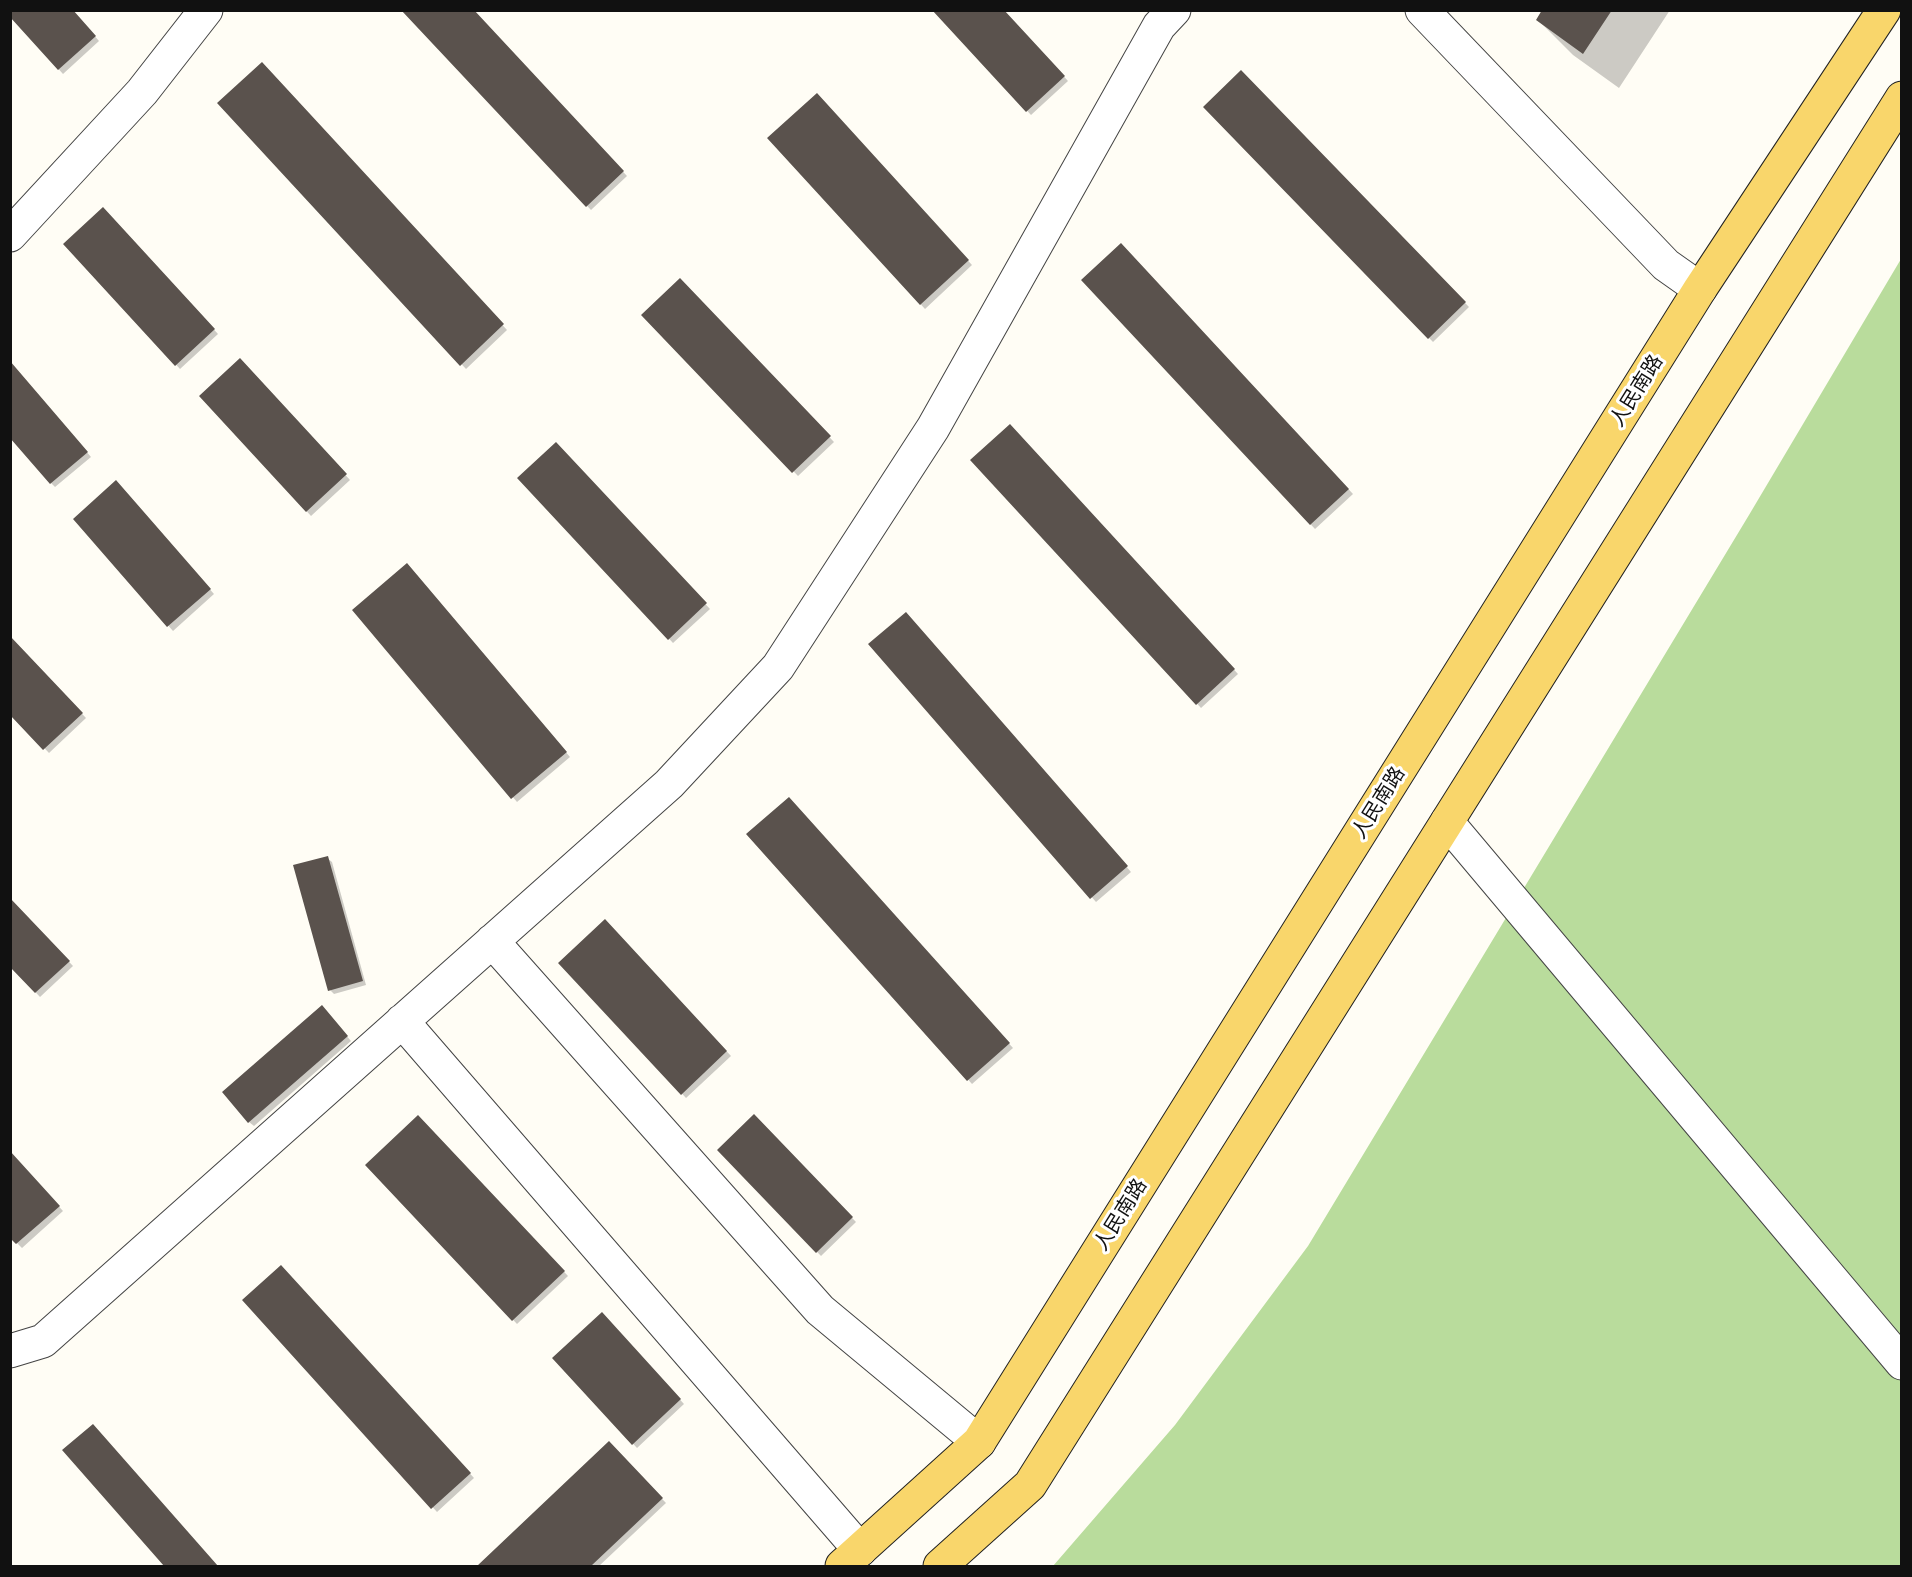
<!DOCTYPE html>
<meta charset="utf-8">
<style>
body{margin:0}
#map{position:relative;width:1912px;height:1577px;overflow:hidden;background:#fffdf5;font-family:"Libre Baskerville",serif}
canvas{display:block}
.frame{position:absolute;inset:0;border:12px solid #111;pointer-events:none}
</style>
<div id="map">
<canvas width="1912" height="1577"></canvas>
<div class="frame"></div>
</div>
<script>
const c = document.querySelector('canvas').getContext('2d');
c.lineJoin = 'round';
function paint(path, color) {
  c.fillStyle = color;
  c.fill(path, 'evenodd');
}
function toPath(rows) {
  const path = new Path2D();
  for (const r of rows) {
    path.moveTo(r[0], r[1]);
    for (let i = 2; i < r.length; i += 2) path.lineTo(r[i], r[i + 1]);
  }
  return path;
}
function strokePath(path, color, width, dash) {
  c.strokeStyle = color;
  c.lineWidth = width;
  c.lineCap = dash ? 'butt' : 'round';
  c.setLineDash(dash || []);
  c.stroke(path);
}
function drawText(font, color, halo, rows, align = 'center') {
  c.font = font + ' "Libre Baskerville","Noto Sans SC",serif';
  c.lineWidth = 6;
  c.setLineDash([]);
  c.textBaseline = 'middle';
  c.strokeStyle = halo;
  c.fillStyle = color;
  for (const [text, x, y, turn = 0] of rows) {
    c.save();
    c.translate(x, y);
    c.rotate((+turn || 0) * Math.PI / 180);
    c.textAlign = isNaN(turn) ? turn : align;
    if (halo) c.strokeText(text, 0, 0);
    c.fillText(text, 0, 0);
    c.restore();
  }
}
paint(toPath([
 [1901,259,1901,1566,1053,1566,1175,1425,1308,1246,1749,515]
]), '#b9dc9c');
paint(toPath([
 [72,10,99,41,63,74,10,15],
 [403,10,472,10,627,176,591,210],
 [934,10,1003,10,1068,81,1031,115],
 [1544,10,1670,10,1619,88,1573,55,1538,20],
 [261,64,507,330,466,369,219,103],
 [1241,72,1469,307,1433,342,1205,107],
 [817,95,972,265,925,309,769,138],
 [103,209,218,334,180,369,65,244],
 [1120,245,1353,494,1315,529,1083,280],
 [680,280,834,442,798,476,643,315],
 [240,360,350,480,311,516,201,396],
 [10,362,91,457,55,487,51,483],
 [1009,426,1238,674,1201,708,973,460],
 [556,444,710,609,673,643,519,478],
 [120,487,214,594,173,631,75,519],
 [411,569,570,757,517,802,354,610],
 [910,618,1131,872,1096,902,870,644],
 [10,638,86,718,49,753,10,712],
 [793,803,1013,1048,972,1084,749,834],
 [327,858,332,862,366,985,334,994,330,990],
 [10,899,73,966,40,997,10,965],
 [605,921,731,1056,686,1098,560,963],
 [326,1012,351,1041,254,1126,249,1122],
 [754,1116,856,1222,821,1256,719,1150],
 [418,1117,568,1276,517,1324,367,1165],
 [10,1153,63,1211,22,1248,10,1236],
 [281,1267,474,1478,437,1512,244,1300],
 [602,1314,684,1404,637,1448,554,1358],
 [97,1430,217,1566,166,1566,65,1450],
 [609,1444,666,1503,599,1566,479,1566]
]), '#0003');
paint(toPath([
 [10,10,73,10,96,36,58,70,10,17],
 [401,10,474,10,624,171,586,207],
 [932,10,1004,10,1065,76,1026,112],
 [1542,10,1612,10,1583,54,1536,20],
 [262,62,504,324,460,366,217,103],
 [1241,70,1466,302,1428,339,1203,107],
 [817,93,969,260,920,305,767,138],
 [103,207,215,329,175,366,63,244],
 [1121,243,1349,489,1310,525,1081,280],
 [680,278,831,436,792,473,641,315],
 [240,358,347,474,306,512,199,396],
 [10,361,88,452,50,484,10,438],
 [1010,424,1235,669,1196,705,970,460],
 [556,442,707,603,668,640,517,478],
 [116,480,211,589,167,627,73,519],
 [407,563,567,752,511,799,352,610],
 [906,612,1128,866,1090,899,868,644],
 [10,636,83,713,43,750,10,715],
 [789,797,1010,1043,967,1081,746,834],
 [328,856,363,981,328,991,293,865],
 [10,898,70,961,35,993,10,967],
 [605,919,727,1051,681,1095,558,963],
 [322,1005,348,1036,248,1123,222,1092],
 [754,1114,853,1217,816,1253,717,1150],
 [418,1115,565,1271,512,1321,365,1165],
 [10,1151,60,1206,16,1244,10,1238],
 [281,1265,471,1473,431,1509,242,1300],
 [602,1312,681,1399,632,1445,552,1358],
 [93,1424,218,1566,164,1566,62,1450],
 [609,1441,663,1498,591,1566,477,1566]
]), '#5a524d');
const minor = toPath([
 [1422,10,1666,265,1700,289],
 [10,235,142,92,206,10],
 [1447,822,1902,1363],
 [492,941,820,1310,979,1442],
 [402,1021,860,1550],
 [10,1351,43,1341,669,784,778,667,933,428,1159,26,1174,10]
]);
const major = toPath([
 [842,1566,979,1442,1700,289,1884,10],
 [940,1566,1030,1485,1902,98]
]);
strokePath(minor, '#444', 35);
strokePath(major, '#222', 35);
strokePath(minor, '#fff', 33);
strokePath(major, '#f9d66b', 33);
drawText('20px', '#111', '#fff', [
 ["人民南路",1637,391,-58],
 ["人民南路",1379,803,-58],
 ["人民南路",1121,1215,-58]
]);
</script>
